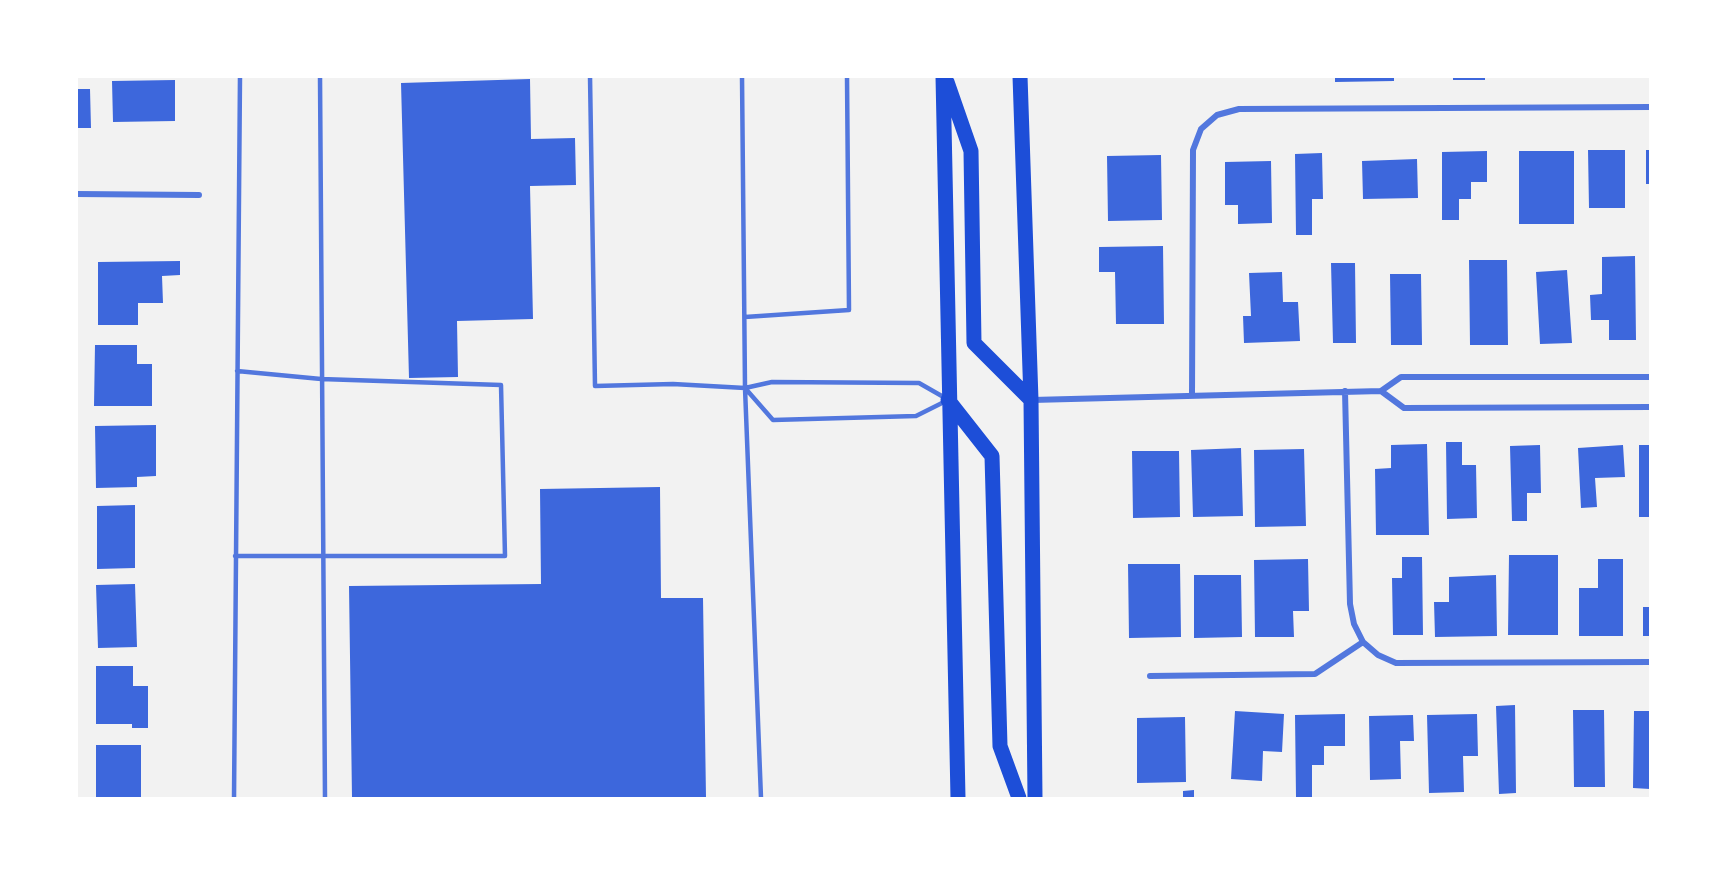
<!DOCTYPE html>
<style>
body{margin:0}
#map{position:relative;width:1727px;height:875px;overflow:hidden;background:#f2f2f2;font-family:Karla,sans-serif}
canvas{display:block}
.frame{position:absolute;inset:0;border:78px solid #fff;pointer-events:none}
</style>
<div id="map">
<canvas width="1727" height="875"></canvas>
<div class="frame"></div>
</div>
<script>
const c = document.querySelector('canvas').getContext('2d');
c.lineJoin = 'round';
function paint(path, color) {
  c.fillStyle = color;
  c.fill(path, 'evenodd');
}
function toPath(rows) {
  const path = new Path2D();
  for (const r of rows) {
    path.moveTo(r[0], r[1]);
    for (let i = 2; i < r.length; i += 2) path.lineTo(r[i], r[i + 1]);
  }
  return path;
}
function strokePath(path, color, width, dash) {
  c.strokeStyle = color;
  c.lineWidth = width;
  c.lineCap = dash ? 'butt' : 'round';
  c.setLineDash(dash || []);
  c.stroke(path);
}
paint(toPath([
 [1335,76,1394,76,1394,81,1335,82],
 [1453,76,1485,76,1485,80,1453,80],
 [530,79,531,139,575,138,576,185,530,186,533,319,457,321,458,377,409,378,401,83],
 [175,80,175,121,113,122,112,81],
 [76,89,90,89,91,128,76,128],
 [1588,150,1625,150,1625,208,1589,208],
 [1646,150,1650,150,1650,184,1646,184],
 [1487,151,1487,182,1471,182,1471,199,1459,199,1459,220,1442,220,1442,152],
 [1519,151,1574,151,1574,224,1519,224],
 [1322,153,1323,199,1312,199,1312,235,1296,235,1295,154],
 [1161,155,1162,220,1108,221,1107,156],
 [1417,159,1418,198,1363,199,1362,161],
 [1271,161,1272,223,1238,224,1238,205,1225,205,1225,162],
 [1163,246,1164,324,1116,324,1115,272,1099,272,1099,247],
 [1635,256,1636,340,1609,340,1609,320,1591,320,1590,295,1602,294,1602,257],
 [1469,260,1507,260,1508,345,1470,345],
 [180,261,180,275,162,276,163,303,138,303,138,325,98,325,98,262],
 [1331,263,1355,263,1356,343,1333,343],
 [1567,270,1572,343,1540,344,1536,272],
 [1282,272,1283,302,1298,302,1300,341,1244,343,1243,316,1251,316,1249,273],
 [1390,274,1421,274,1422,345,1391,345],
 [95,345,137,345,137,364,152,364,152,406,94,406],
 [156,425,156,476,137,477,137,487,96,488,95,426],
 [1446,442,1462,442,1462,465,1476,465,1477,518,1447,519],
 [1427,444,1429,535,1376,535,1375,469,1391,468,1391,445],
 [1540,445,1541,493,1527,493,1527,521,1512,521,1510,446],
 [1623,445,1625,477,1595,478,1597,507,1581,508,1578,448],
 [1639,445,1650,445,1650,517,1639,517],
 [1241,448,1243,516,1193,517,1191,450],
 [1304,449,1306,526,1255,527,1254,450],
 [1132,451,1179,451,1180,517,1133,518],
 [660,487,661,598,703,598,706,798,352,798,349,586,541,584,540,489],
 [135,505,135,568,97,569,97,506],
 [1509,555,1558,555,1558,635,1508,635],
 [1402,557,1422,557,1423,635,1393,635,1392,578,1402,578],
 [1308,559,1309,611,1293,611,1294,637,1255,637,1254,560],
 [1598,559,1623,559,1623,636,1579,636,1579,588,1598,588],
 [1128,564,1180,564,1181,637,1129,638],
 [1194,575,1241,575,1242,637,1194,638],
 [1496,575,1497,636,1435,637,1434,602,1449,602,1449,577],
 [135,584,137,647,98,648,96,585],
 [1643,607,1650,607,1650,636,1643,636],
 [96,666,133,666,133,686,148,686,148,728,132,728,132,724,96,724],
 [1515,705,1516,793,1499,794,1496,706],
 [1573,710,1604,710,1605,787,1574,787],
 [1235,711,1284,714,1282,752,1263,751,1262,781,1231,779],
 [1634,711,1650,711,1650,789,1633,788],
 [1345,714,1345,746,1324,746,1324,765,1312,765,1312,797,1296,797,1295,715],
 [1477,714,1478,756,1463,756,1464,792,1429,793,1427,715],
 [1413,715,1414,741,1400,741,1401,779,1370,780,1369,716],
 [1185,717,1186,782,1137,783,1137,718],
 [96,745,141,745,141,798,96,798],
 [1194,790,1194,798,1183,798,1183,791]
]), '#3d67dc');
strokePath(toPath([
 [320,76,325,798],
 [590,76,595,386,673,384,745,388,772,382,919,383,947,399],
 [742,76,745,388,761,798],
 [745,317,849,310,847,76],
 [745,388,773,420,916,416,946,401],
 [235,556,505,556,501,385,321,379,237,371],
 [234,798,240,76]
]), '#5277de', 4.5);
strokePath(toPath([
 [76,194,199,195],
 [1345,391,1350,604,1354,624,1363,642,1378,655,1396,663,1650,662],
 [1381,391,1404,408,1650,407],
 [1192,396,1193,150,1201,129,1217,115,1239,109,1650,107],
 [1032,400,1381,391,1401,377,1650,377],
 [1150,676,1315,674,1363,642]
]), '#5277de', 6);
strokePath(toPath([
 [943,76,958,798],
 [1020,76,1031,400,1035,798],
 [947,82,971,151,974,343,1031,400],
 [948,400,992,456,1000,746,1019,798]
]), '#1d4ed8', 15);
</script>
